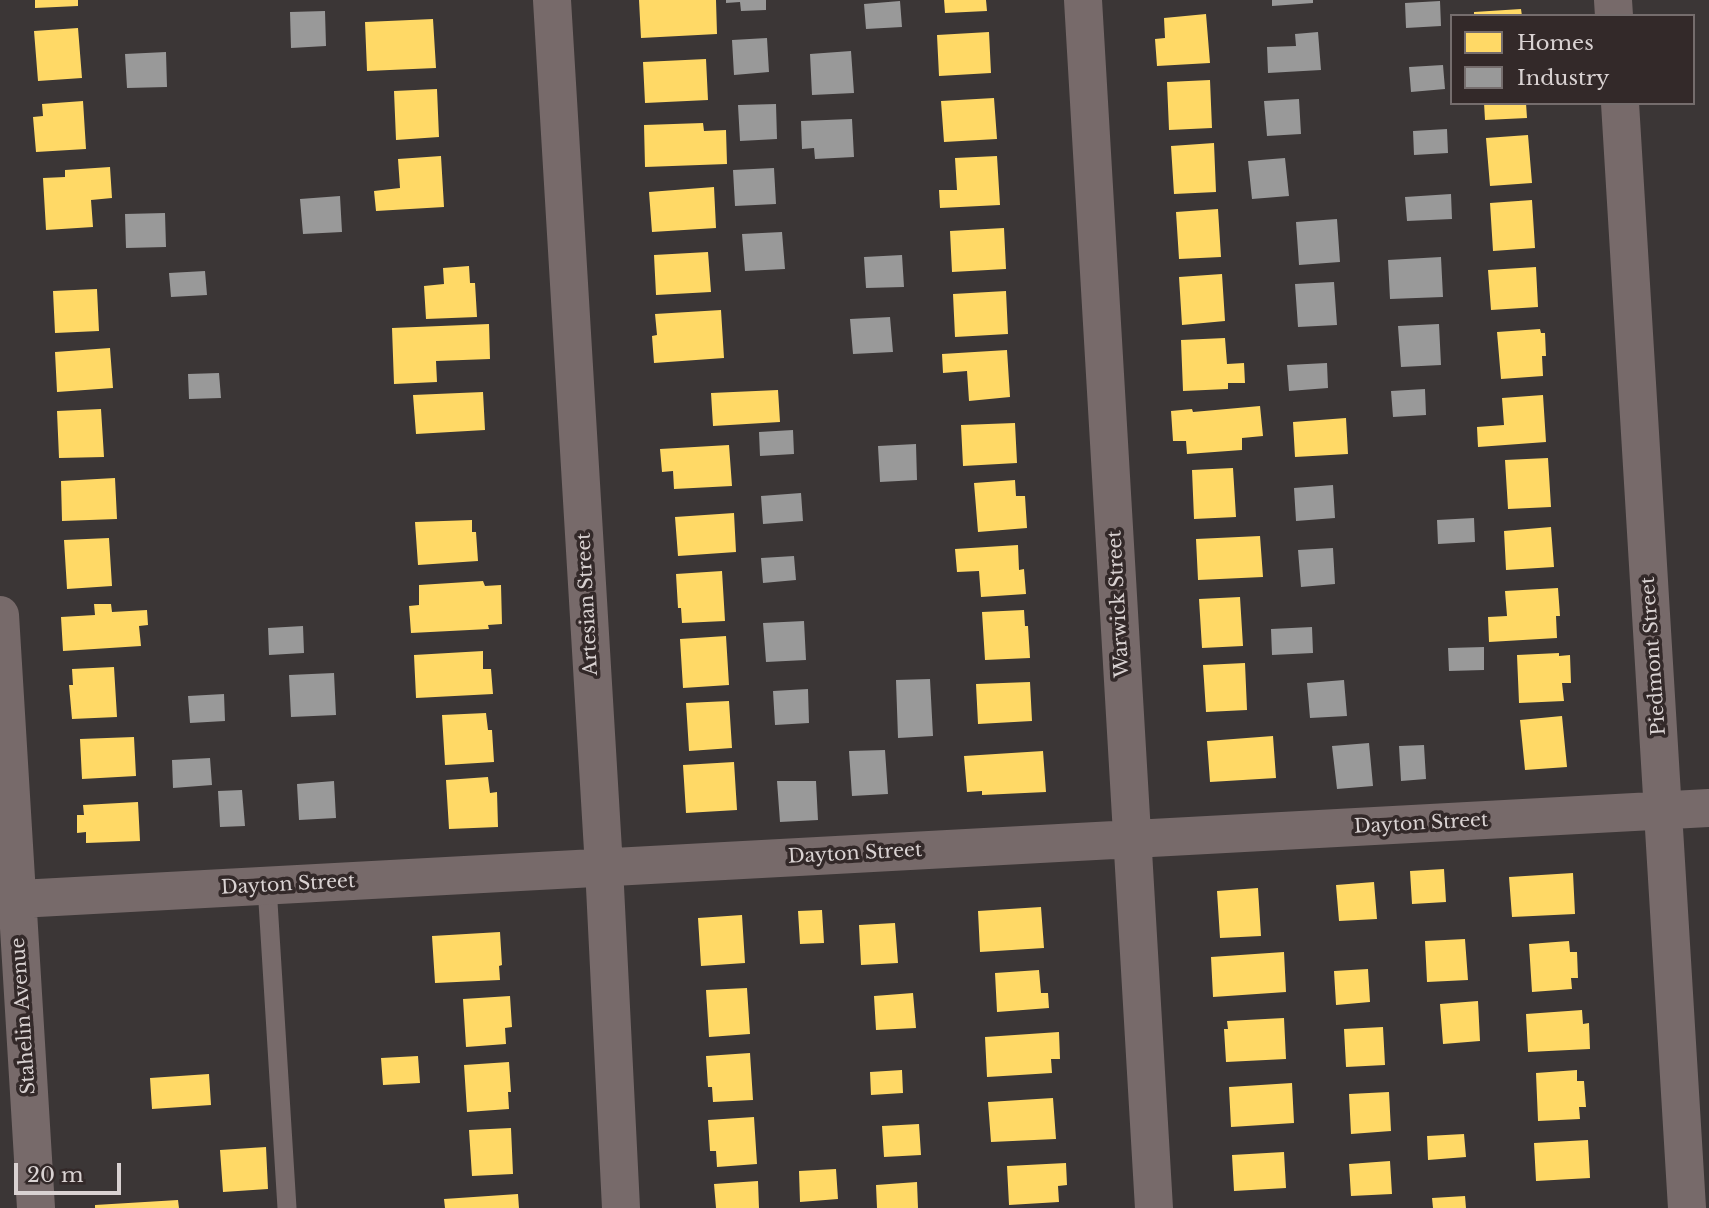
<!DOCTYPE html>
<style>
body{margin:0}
#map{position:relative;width:1709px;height:1208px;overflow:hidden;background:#3b3636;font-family:"Libre Baskerville",serif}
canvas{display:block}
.legend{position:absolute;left:1450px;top:14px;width:245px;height:91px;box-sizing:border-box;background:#332929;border:2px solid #756d6d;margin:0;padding:9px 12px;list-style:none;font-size:21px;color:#d9d2d2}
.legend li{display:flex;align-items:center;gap:14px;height:35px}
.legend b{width:35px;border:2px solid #756d6d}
.scale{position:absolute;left:14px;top:1163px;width:107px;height:32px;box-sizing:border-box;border:4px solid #d9d2d2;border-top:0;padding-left:9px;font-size:21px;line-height:24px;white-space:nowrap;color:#d9d2d2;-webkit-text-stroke:5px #332929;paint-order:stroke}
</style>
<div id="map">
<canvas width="1709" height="1208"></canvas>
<ul class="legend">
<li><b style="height:19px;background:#ffd966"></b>Homes</li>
<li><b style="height:19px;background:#999"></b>Industry</li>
</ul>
<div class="scale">20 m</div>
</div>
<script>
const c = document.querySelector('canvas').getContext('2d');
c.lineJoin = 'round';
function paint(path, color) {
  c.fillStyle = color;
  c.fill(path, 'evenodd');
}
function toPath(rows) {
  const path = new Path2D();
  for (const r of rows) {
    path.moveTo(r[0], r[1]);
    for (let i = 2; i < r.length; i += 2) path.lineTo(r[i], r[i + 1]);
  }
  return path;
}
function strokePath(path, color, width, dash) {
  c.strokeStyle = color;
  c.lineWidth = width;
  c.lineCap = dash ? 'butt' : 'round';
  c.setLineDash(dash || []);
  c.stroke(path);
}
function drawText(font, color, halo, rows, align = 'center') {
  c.font = font + ' "Libre Baskerville",serif';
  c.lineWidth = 7;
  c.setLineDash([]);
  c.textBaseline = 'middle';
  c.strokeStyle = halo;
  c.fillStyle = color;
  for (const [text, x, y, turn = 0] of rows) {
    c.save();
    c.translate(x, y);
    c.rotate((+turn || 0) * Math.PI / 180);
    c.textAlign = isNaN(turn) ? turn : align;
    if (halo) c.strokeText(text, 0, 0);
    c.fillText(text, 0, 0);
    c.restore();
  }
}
paint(toPath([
 [35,0,78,0,78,6,35,8],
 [639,0,716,0,717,34,641,38],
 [944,0,986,0,987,11,945,13],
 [1521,9,1522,16,1474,16,1474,12],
 [1206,14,1210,63,1157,66,1155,39,1165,38,1164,18],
 [433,19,436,68,367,71,365,22],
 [78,28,82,78,38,81,34,31],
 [989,32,991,73,939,76,937,35],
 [706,59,708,100,645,103,643,62],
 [1210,80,1212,128,1169,130,1167,82],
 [437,89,439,137,396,140,394,91],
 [994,98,997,139,944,142,941,101],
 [83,101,86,149,36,152,33,117,43,116,42,104],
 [1484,103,1526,103,1527,118,1485,120],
 [703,123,704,131,726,130,727,164,645,167,644,125],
 [1528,135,1532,183,1490,186,1486,138],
 [1214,143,1216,192,1174,194,1171,146],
 [441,156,444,207,376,211,374,191,400,188,398,159],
 [997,156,1000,205,940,208,939,190,957,190,955,158],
 [110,167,112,198,91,200,93,227,46,230,43,178,65,177,65,170],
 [714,187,716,228,652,232,649,192],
 [1532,200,1535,248,1493,251,1490,203],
 [1218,209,1221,257,1179,259,1176,212],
 [1004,228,1006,269,952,272,950,231],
 [708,252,711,292,656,295,654,255],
 [469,266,470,283,475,283,477,317,426,319,424,286,444,284,443,268],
 [1536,267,1538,307,1491,310,1488,270],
 [1222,274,1225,321,1182,325,1179,277],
 [97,289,99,331,55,333,53,291],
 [1006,291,1008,334,955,337,953,294],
 [721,310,724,358,654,363,652,336,657,335,655,314],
 [489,324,490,359,436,361,437,382,394,384,392,328],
 [1540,329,1541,333,1545,333,1546,356,1542,356,1543,376,1501,379,1497,332],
 [1225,338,1227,364,1244,363,1245,383,1228,383,1228,389,1183,391,1181,340],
 [110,348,113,388,57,392,55,352],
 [1007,350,1010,397,969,401,967,371,943,373,942,354],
 [778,390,780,422,713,426,711,393],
 [483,392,485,430,416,434,413,395],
 [1543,395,1546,442,1478,447,1477,427,1504,425,1502,398],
 [1260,406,1263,436,1242,438,1242,450,1187,454,1186,441,1173,441,1171,411,1192,409,1193,412],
 [101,409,104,457,59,458,57,411],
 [1346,418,1348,454,1295,457,1293,422],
 [1015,423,1017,463,963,466,961,425],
 [729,445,732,486,674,489,673,471,662,472,660,449],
 [1548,458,1551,507,1508,509,1505,460],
 [1233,468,1236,517,1194,519,1192,470],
 [115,478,117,519,62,521,61,481],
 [1015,480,1016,496,1025,496,1027,528,978,532,974,483],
 [734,513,736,552,678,556,675,517],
 [472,520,472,532,476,532,478,561,418,565,415,522],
 [1551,527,1554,567,1506,570,1504,531],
 [1260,536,1263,577,1198,580,1196,539],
 [109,538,112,586,67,589,64,540],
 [1018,545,1019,570,1024,569,1026,594,981,597,979,571,957,572,955,549],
 [722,571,725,621,682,623,681,608,678,608,676,574],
 [483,581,485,586,501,585,502,624,488,625,489,629,411,633,409,606,419,605,419,585],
 [1558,588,1560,616,1556,616,1557,638,1489,642,1488,617,1507,616,1505,591],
 [1240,597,1243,646,1202,648,1199,599],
 [94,604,111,604,112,612,147,610,148,625,139,626,141,646,63,651,61,617,95,615],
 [1024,610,1025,626,1028,626,1030,658,985,660,982,612],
 [726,636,729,685,683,688,680,639],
 [483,651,483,669,491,669,493,694,416,698,414,655],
 [1559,653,1559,656,1570,655,1571,683,1562,683,1564,701,1519,703,1517,655],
 [1245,663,1247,710,1206,712,1203,665],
 [114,667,117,717,72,719,69,685,73,685,72,669],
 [1030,682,1032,721,978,724,976,684],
 [729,701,732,748,689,751,686,703],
 [486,713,488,730,492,730,494,762,445,765,442,715],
 [1562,716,1567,767,1525,770,1520,720],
 [1273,736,1276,778,1210,782,1207,741],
 [134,737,136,776,82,779,80,739],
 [1043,751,1046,792,982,795,982,791,967,792,964,756],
 [734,762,737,810,686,813,683,765],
 [488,777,490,793,497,792,498,827,449,829,446,780],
 [138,802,140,841,86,843,86,832,77,833,77,815,84,815,83,805],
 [1444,869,1446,902,1412,904,1410,871],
 [1573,873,1575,914,1512,917,1509,877],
 [1374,882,1377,919,1339,921,1336,885],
 [1258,888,1261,936,1220,938,1217,891],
 [1041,907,1044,948,980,952,978,911],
 [822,910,824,943,800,944,798,911],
 [742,915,745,963,701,966,698,918],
 [895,923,898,963,861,965,859,925],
 [500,932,502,965,499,966,500,980,435,983,432,936],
 [1465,939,1468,980,1427,982,1425,941],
 [1569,941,1570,952,1577,952,1578,978,1571,978,1572,989,1532,992,1529,944],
 [1284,952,1286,992,1213,997,1211,957],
 [1368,969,1370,1002,1336,1005,1334,971],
 [1039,970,1041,993,1048,993,1049,1008,997,1012,995,973],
 [747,988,750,1034,709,1037,706,990],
 [913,993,916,1028,876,1030,874,996],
 [510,996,512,1027,505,1028,506,1044,466,1047,463,999],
 [1478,1001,1480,1041,1443,1044,1440,1004],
 [1582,1010,1583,1024,1589,1023,1590,1049,1528,1052,1526,1014],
 [1284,1018,1286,1059,1226,1062,1224,1029,1228,1029,1227,1021],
 [1383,1027,1385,1065,1346,1067,1344,1029],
 [1059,1032,1060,1059,1051,1059,1052,1073,987,1077,985,1037],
 [750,1053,753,1100,713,1102,712,1087,708,1087,706,1056],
 [418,1056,420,1083,383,1085,381,1058],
 [509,1062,511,1092,508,1092,509,1109,467,1112,464,1065],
 [902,1070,903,1093,871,1095,870,1072],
 [1577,1070,1577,1081,1584,1081,1586,1107,1579,1107,1580,1119,1538,1121,1536,1073],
 [209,1074,211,1105,152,1109,150,1078],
 [1292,1083,1294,1123,1231,1127,1229,1087],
 [1389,1092,1391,1131,1351,1134,1349,1094],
 [1053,1098,1056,1139,991,1142,988,1102],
 [754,1117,757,1164,717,1167,716,1151,710,1151,708,1120],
 [919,1124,921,1155,884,1157,882,1126],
 [511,1128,513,1174,472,1176,469,1130],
 [1464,1134,1466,1157,1428,1160,1427,1136],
 [1588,1140,1590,1178,1536,1181,1534,1143],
 [266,1147,268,1189,223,1192,220,1150],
 [1284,1152,1286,1188,1234,1191,1232,1155],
 [1390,1161,1392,1194,1351,1196,1349,1164],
 [1066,1163,1067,1185,1058,1186,1059,1202,1009,1205,1007,1166],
 [836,1169,838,1199,800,1202,799,1171],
 [758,1181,759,1208,716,1208,714,1184],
 [917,1182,918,1208,877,1208,876,1185],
 [518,1194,519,1208,445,1208,444,1199],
 [1465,1196,1466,1208,1433,1208,1432,1198],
 [178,1200,179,1208,95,1208,95,1205]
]), '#ffd966');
paint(toPath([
 [726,0,766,0,766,10,741,11,740,2,726,3],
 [1272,0,1313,0,1313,3,1272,6],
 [900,1,902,27,866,29,864,4],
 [1440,1,1441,26,1406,28,1405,3],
 [325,11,326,46,291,48,290,12],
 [1318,32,1321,70,1268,73,1267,47,1296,46,1295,34],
 [767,38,769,72,734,75,732,40],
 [851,51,854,93,812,95,810,54],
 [166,52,167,87,127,88,125,54],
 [1443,65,1445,89,1411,92,1409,67],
 [1299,99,1301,134,1267,136,1264,101],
 [776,104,777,139,740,141,738,105],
 [852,119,854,157,815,159,814,148,802,149,801,121],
 [1447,129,1448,153,1414,155,1413,131],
 [1285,158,1289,196,1252,199,1248,161],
 [774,168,776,204,735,206,733,170],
 [1451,194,1452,219,1407,221,1405,197],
 [340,196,342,232,303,234,300,199],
 [165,213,166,247,126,248,125,214],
 [1337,219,1340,262,1299,265,1296,222],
 [782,232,785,269,745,271,742,234],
 [902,255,904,287,866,288,864,257],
 [1441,257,1443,297,1390,299,1388,260],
 [205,271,207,295,171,297,169,273],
 [1334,282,1337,325,1298,327,1295,284],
 [890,317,893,352,853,354,850,319],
 [1439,324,1441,365,1401,367,1398,326],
 [1327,363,1328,388,1289,391,1287,365],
 [219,373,221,398,189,399,188,374],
 [1425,389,1426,415,1393,417,1391,391],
 [793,430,794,454,760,456,759,432],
 [916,444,917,480,880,482,878,446],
 [1333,485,1335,518,1296,521,1294,488],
 [801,493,803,521,763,524,761,496],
 [1474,518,1475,542,1438,544,1437,520],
 [1333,548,1335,584,1301,587,1298,550],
 [794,556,796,580,763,583,761,558],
 [804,621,806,660,766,662,763,623],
 [303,626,304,653,269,655,268,628],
 [1312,627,1313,653,1272,655,1271,629],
 [1484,647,1484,670,1449,671,1448,648],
 [334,673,336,715,291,717,289,675],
 [930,679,933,736,898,738,896,680],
 [1344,680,1347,716,1310,718,1307,683],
 [808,689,809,723,775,725,773,691],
 [224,694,225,721,190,723,188,696],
 [1369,743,1373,786,1337,789,1332,746],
 [1424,745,1426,779,1401,781,1399,746],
 [885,750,888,794,852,796,849,751],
 [210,758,212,785,173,788,172,760],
 [334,781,336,818,299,820,297,784],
 [777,781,816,781,818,820,780,822],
 [242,790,245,826,220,827,218,791]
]), '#999');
strokePath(toPath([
 [267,886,287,1208]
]), '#776a6a', 19);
strokePath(toPath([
 [552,0,604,867,621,1208],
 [1083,0,1154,1208],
 [1613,0,1614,16],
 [1620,103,1687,1208],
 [0,615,36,1208],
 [0,900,1709,808]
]), '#776a6a', 38);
drawText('19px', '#d9d2d2', '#332929', [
 ["Artesian Street",588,604,-93],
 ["Warwick Street",1119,604,-93],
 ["Piedmont Street",1654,656,-94],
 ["Dayton Street",1421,824,-3],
 ["Dayton Street",855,854,-3],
 ["Dayton Street",288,885,-3],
 ["Stahelin Avenue",24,1016,-94]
]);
</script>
